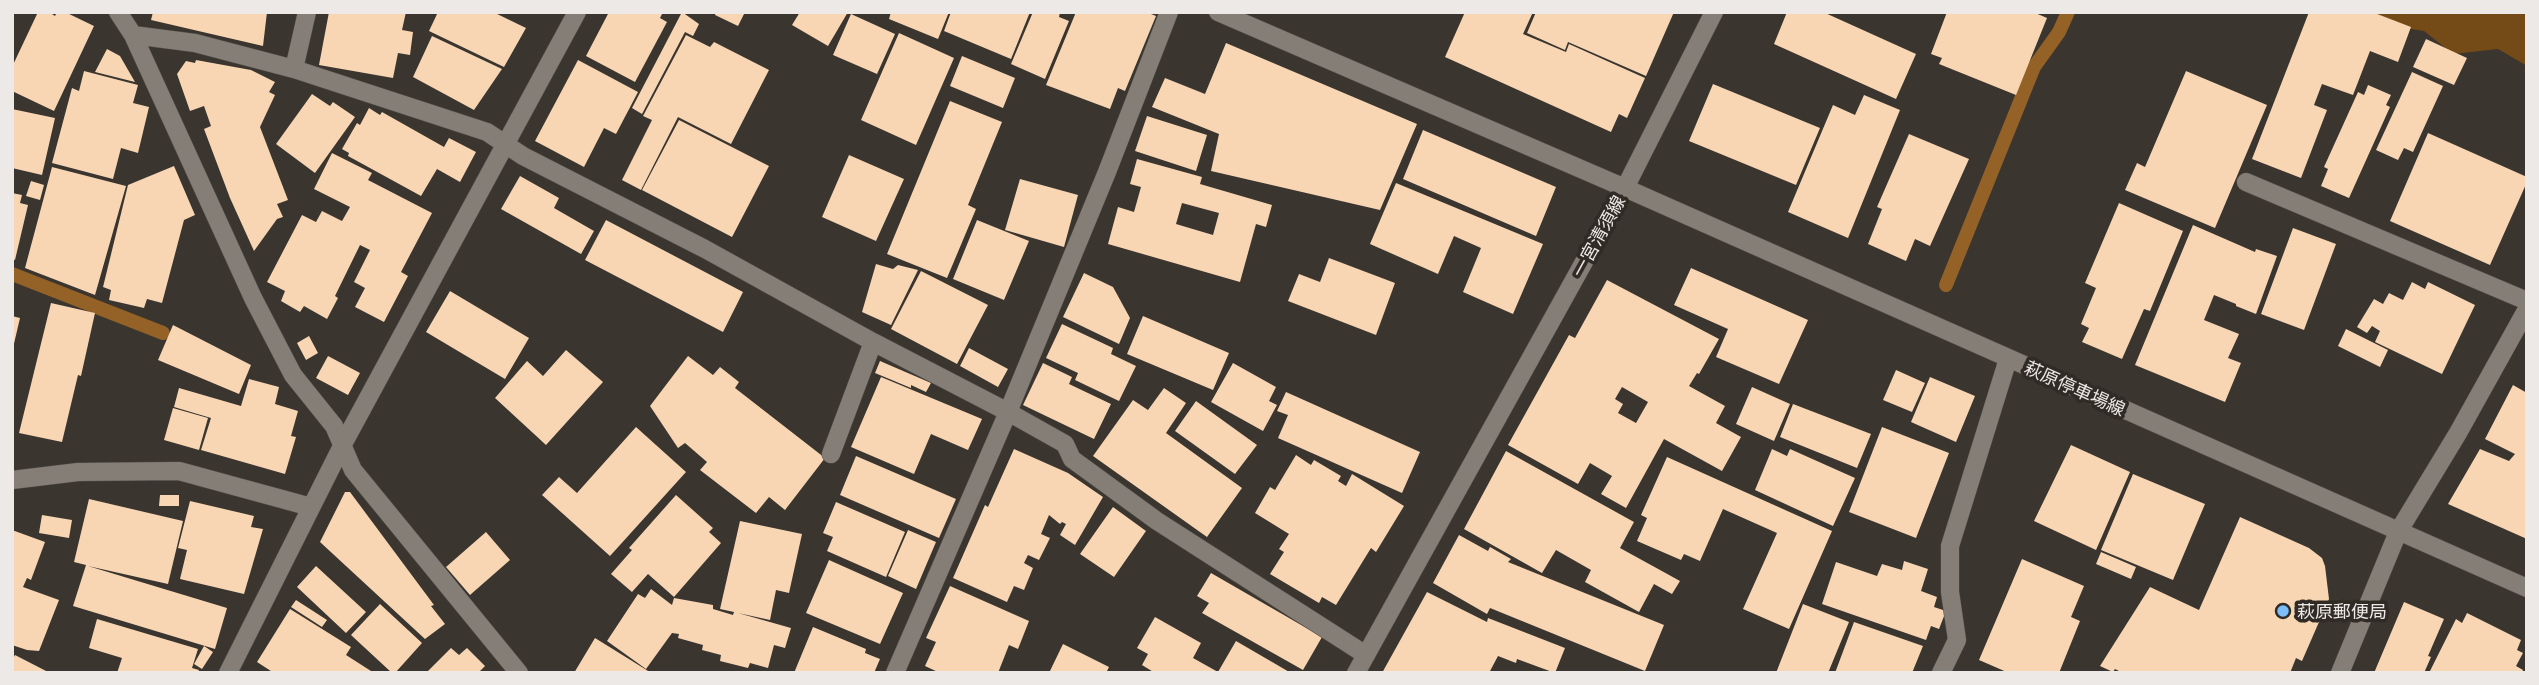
<!DOCTYPE html>
<meta charset="utf-8">
<style>
body{margin:0}
#map{position:relative;width:2539px;height:685px;overflow:hidden;background:#3a352f;font-family:Georgia,serif}
canvas{display:block}
.frame{position:absolute;inset:0;border:14px solid #ede9e6;pointer-events:none}
</style>
<div id="map">
<canvas width="2539" height="685"></canvas>
<div class="frame"></div>
</div>
<script>
const c = document.querySelector('canvas').getContext('2d');
c.lineJoin = 'round';
function paint(path, color) {
  c.fillStyle = color;
  c.fill(path, 'evenodd');
}
function toPath(rows) {
  const path = new Path2D();
  for (const r of rows) {
    path.moveTo(r[0], r[1]);
    for (let i = 2; i < r.length; i += 2) path.lineTo(r[i], r[i + 1]);
  }
  return path;
}
function strokePath(path, color, width, dash) {
  c.strokeStyle = color;
  c.lineWidth = width;
  c.lineCap = dash ? 'butt' : 'round';
  c.setLineDash(dash || []);
  c.stroke(path);
}
function drawText(font, color, halo, rows, align = 'center') {
  c.font = font + ' Georgia,"Noto Sans JP",serif';
  c.lineWidth = 7;
  c.setLineDash([]);
  c.textBaseline = 'middle';
  c.strokeStyle = halo;
  c.fillStyle = color;
  for (const [text, x, y, turn = 0] of rows) {
    c.save();
    c.translate(x, y);
    c.rotate((+turn || 0) * Math.PI / 180);
    c.textAlign = isNaN(turn) ? turn : align;
    if (halo) c.strokeText(text, 0, 0);
    c.fillText(text, 0, 0);
    c.restore();
  }
}
paint(toPath([
 [2370,12,2527,12,2527,66,2498,49,2453,54,2424,31,2391,26]
]), '#744a16');
strokePath(toPath([
 [12,274,163,333],
 [1946,285,2034,67,2059,32,2068,12]
]), '#946227', 14);
paint(toPath([
 [38,12,49,12,55,16,57,12,65,12,94,26,54,111,12,91,12,67],
 [153,12,267,12,263,46,151,20],
 [329,12,406,12,402,30,413,32,410,55,398,53,393,78,319,65],
 [438,12,493,12,526,28,504,67,429,31],
 [609,12,663,12,660,18,667,22,635,82,586,56],
 [682,12,699,24,693,36,685,32,642,114,632,108],
 [716,12,745,12,738,26,715,15],
 [800,12,848,12,828,46,792,25],
 [891,12,949,12,938,39,889,19],
 [951,12,1030,12,1011,59,944,31],
 [1033,12,1060,12,1059,17,1069,21,1045,79,1011,64],
 [1076,12,1146,12,1156,16,1125,91,1118,88,1110,109,1046,85],
 [1465,12,1533,12,1523,34,1566,52,1569,44,1645,78,1627,118,1619,114,1611,132,1445,57],
 [1536,12,1603,13,1674,12,1646,76,1568,42,1565,50,1527,33],
 [1787,12,1823,12,1916,54,1896,99,1774,44],
 [1947,12,2033,12,2047,18,2016,95,1939,64,1942,58,1931,54],
 [2309,12,2372,12,2411,27,2398,62,2370,51,2353,95,2322,84,2314,105,2327,110,2301,178,2252,159],
 [851,14,895,34,877,74,833,55],
 [899,33,954,58,916,145,861,120],
 [686,35,710,47,714,42,769,70,731,144,678,117,641,190,622,180,652,120,643,116],
 [432,36,502,69,474,110,413,77],
 [2426,39,2467,58,2454,85,2413,67],
 [1226,43,1417,124,1380,210,1211,171,1219,134,1152,107,1165,78,1205,94],
 [107,49,120,56,135,82,95,72],
 [962,56,1015,78,1003,108,950,86],
 [196,60,251,70,275,82,269,92,275,95,260,127,288,200,277,204,283,217,277,219,254,251,230,198,204,129,211,126,204,106,190,111,177,74,186,61,195,63],
 [578,60,638,92,616,134,604,128,584,167,535,141],
 [84,71,138,85,133,103,149,107,138,153,121,148,113,179,52,163,72,88,79,91],
 [2186,71,2267,105,2215,228,2125,190,2137,163,2145,167],
 [2412,72,2443,86,2413,152,2404,148,2398,160,2376,150],
 [1713,84,1820,128,1796,185,1689,141],
 [2368,85,2391,95,2386,105,2390,107,2349,198,2321,186,2328,169,2324,167,2358,92,2364,95],
 [312,94,330,106,333,102,355,117,315,173,276,144],
 [1864,95,1900,110,1848,238,1788,212,1833,105,1855,115],
 [950,101,1002,122,968,205,976,209,947,278,887,254],
 [369,108,380,115,382,112,444,147,449,138,476,152,460,182,437,169,421,196,348,156,349,153,342,149,357,123,360,125],
 [12,109,55,118,42,175,12,168],
 [1147,116,1207,135,1196,171,1135,151],
 [679,120,769,166,732,237,642,190],
 [1423,130,1556,187,1536,236,1403,179],
 [2428,133,2527,177,2527,182,2490,265,2390,221],
 [1909,134,1969,159,1930,246,1915,239,1906,261,1868,244,1882,209,1877,207],
 [332,153,372,173,368,180,432,213,401,272,408,276,384,322,355,307,365,288,354,282,370,250,360,245,335,296,338,298,327,319,304,306,300,312,281,301,285,291,267,282,302,215,316,222,322,211,342,221,350,207,314,189],
 [849,155,904,179,876,241,822,217],
 [1137,159,1202,177,1200,184,1272,205,1266,227,1256,224,1240,282,1108,244,1118,207,1134,212,1141,187,1130,184],
 [1182,203,1219,213,1213,235,1176,224],
 [174,166,195,215,184,220,162,303,147,299,144,308,109,300,111,290,103,287,128,185],
 [52,167,126,186,95,295,25,268],
 [520,176,559,198,554,208,594,231,581,254,501,209],
 [1020,179,1078,195,1064,247,1005,230],
 [31,181,44,185,40,200,26,196],
 [1396,183,1543,244,1513,314,1463,292,1481,248,1454,236,1438,274,1370,244],
 [12,193,22,195,20,203,28,205,15,260,12,259],
 [2119,203,2183,231,2150,311,2144,309,2122,359,2082,342,2089,328,2081,324,2096,288,2085,283],
 [606,220,743,292,723,332,585,260],
 [977,220,1029,241,1004,300,953,279],
 [2193,225,2255,252,2256,249,2277,256,2256,314,2236,306,2236,304,2214,295,2204,320,2239,334,2228,358,2241,363,2225,402,2135,365],
 [2293,228,2336,244,2304,330,2261,314],
 [1329,258,1395,283,1376,335,1288,301,1299,274,1320,282],
 [876,264,893,269,898,265,918,270,891,325,862,312],
 [1691,268,1808,320,1779,384,1716,357,1728,329,1674,305],
 [921,271,988,305,957,364,891,329],
 [1084,273,1113,287,1130,318,1119,344,1063,317],
 [1607,280,1719,339,1699,374,1697,373,1689,386,1725,406,1716,423,1741,437,1722,471,1664,439,1626,508,1601,494,1612,476,1590,463,1578,484,1508,445,1569,335,1575,338],
 [1622,387,1648,402,1636,423,1618,413,1623,404,1615,399],
 [2412,282,2425,289,2428,282,2475,305,2442,374,2375,342,2380,331,2372,326,2367,333,2357,327,2374,299,2383,304,2389,293,2403,300],
 [450,291,529,338,505,379,426,332],
 [51,303,95,313,81,376,78,375,62,442,19,433],
 [12,316,20,318,13,348,12,348],
 [1143,316,1229,353,1213,390,1127,354],
 [1062,324,1113,348,1111,354,1136,366,1119,401,1075,380,1078,373,1046,358],
 [173,325,251,365,239,394,158,360],
 [2346,329,2388,350,2380,367,2338,346],
 [309,336,318,353,306,360,297,343],
 [969,348,1008,369,998,387,960,366],
 [566,350,603,382,546,445,495,398,527,361,543,376],
 [328,356,360,373,348,395,316,378],
 [688,356,713,375,720,367,739,382,735,388,825,458,785,510,769,497,756,513,700,470,707,462,685,443,678,448,650,406],
 [880,361,931,383,926,392,911,385,911,388,875,373],
 [1043,363,1072,377,1069,384,1111,404,1094,439,1023,405],
 [1233,363,1276,387,1269,401,1277,405,1263,431,1211,402],
 [1896,370,1925,383,1912,412,1883,400],
 [881,377,982,419,968,450,931,434,914,474,851,447],
 [1930,377,1975,396,1956,442,1911,422],
 [249,379,279,387,275,404,298,411,291,436,296,437,285,474,201,450,211,418,174,407,179,388,241,406],
 [2513,385,2527,393,2527,539,2448,504,2480,449,2509,461,2515,454,2485,439],
 [1752,387,1790,404,1774,441,1736,424],
 [1164,388,1186,403,1166,433,1242,488,1207,537,1093,456,1133,400,1148,410],
 [1286,392,1420,452,1402,493,1278,438,1288,415,1277,411],
 [1196,401,1257,445,1235,474,1175,431],
 [1793,404,1871,434,1857,468,1780,437],
 [173,408,208,418,199,450,164,440],
 [636,427,686,472,610,556,542,495,559,477,577,493],
 [1882,427,1949,453,1916,538,1849,512],
 [2071,445,2130,472,2096,550,2034,521],
 [1014,449,1068,473,1103,497,1075,545,1060,535,1066,524,1062,522,1060,524,1049,515,1041,534,1050,538,1039,560,1028,555,1024,563,1033,568,1024,590,1014,586,1007,602,953,578,985,505,988,507],
 [1772,449,1787,456,1790,449,1855,478,1833,526,1755,490],
 [1506,451,1634,522,1620,548,1680,581,1672,594,1654,584,1639,612,1585,582,1591,570,1556,550,1542,573,1464,529],
 [1296,455,1311,465,1314,460,1341,476,1338,481,1346,486,1352,474,1404,506,1376,552,1371,548,1336,605,1322,597,1319,603,1270,574,1284,552,1279,549,1289,534,1255,513,1270,487,1275,490],
 [856,456,956,499,939,538,840,495],
 [1667,457,1832,531,1789,629,1743,609,1777,533,1723,509,1700,561,1684,554,1681,560,1637,541,1647,518,1641,515],
 [2133,474,2205,504,2173,580,2101,550],
 [345,492,350,492,434,605,431,606,445,624,425,639,320,542],
 [160,495,179,495,179,506,159,506],
 [676,495,713,528,709,532,721,543,674,597,648,574,632,592,611,574,632,550,629,548],
 [89,499,183,521,168,584,88,566,227,608,215,649,73,606,86,565,74,562],
 [190,501,254,516,251,527,263,529,244,594,180,579,187,550,178,548],
 [836,502,905,532,886,577,827,551,833,537,823,533],
 [1113,507,1146,531,1114,577,1080,554],
 [42,515,72,520,69,538,39,533],
 [2240,517,2309,548,2322,558,2325,566,2329,599,2302,661,2296,658,2290,673,2123,673,2115,669,2113,672,2100,666,2150,587,2199,610],
 [740,521,802,534,789,593,776,590,770,620,738,613,791,628,785,648,774,645,768,668,750,663,748,668,720,661,721,655,702,650,703,645,678,638,679,634,672,633,646,669,607,641,638,594,645,598,651,589,672,605,674,598,713,605,713,609,733,615,734,612,720,609],
 [12,530,45,542,31,580,27,578,23,587,59,600,39,651,27,650,12,645],
 [908,530,936,542,916,589,888,576],
 [486,532,510,560,470,595,446,567],
 [1459,535,1488,551,1490,547,1511,559,1508,562,1664,625,1645,671,1490,608,1487,614,1433,583],
 [2101,552,2136,567,2131,579,2096,564],
 [2022,559,2084,586,2071,617,2080,621,2059,673,2009,673,1979,660],
 [829,560,903,593,880,644,806,613],
 [1904,561,1928,569,1921,591,1937,597,1934,607,1946,611,1939,629,1931,626,1926,640,1822,604,1836,562,1877,576,1882,564,1902,570],
 [316,566,366,612,346,633,297,587],
 [1211,573,1322,637,1303,670,1202,613,1209,603,1197,596],
 [950,586,1029,621,1018,649,1009,645,998,673,940,673,925,666,936,642,926,638],
 [1427,592,1487,622,1488,618,1565,648,1555,673,1517,659,1516,663,1498,656,1489,673,1382,673],
 [296,600,327,620,322,627,291,607],
 [2404,602,2444,619,2428,656,2431,657,2424,673,2374,673],
 [380,604,422,643,395,673,392,673,351,635],
 [1803,604,1849,622,1828,673,1776,673],
 [290,609,351,647,346,655,371,671,370,673,274,673,257,662],
 [2467,613,2521,640,2517,650,2523,653,2516,666,2523,670,2522,673,2429,673,2456,619,2462,623],
 [1155,617,1201,643,1193,658,1218,672,1236,641,1291,673,1155,673,1142,665,1148,654,1137,648],
 [97,619,198,649,192,668,199,670,198,673,117,673,122,658,89,648],
 [1854,622,1923,646,1912,673,1835,673],
 [813,627,866,649,865,653,880,659,874,673,794,673],
 [595,638,645,669,651,673,574,673],
 [1063,644,1109,667,1106,673,1049,673],
 [204,646,213,652,202,669,194,664],
 [451,648,459,655,467,648,485,666,478,673,426,673],
 [15,655,50,673,12,673,12,660]
]), '#f8d6b4');
const minor = toPath([
 [118,12,133,35,253,298,293,375,334,426,353,470,519,673],
 [133,35,195,43,294,69,487,132,523,156,705,249,873,342,1008,412,1065,444,1072,459,1157,521,1366,655],
 [294,69,307,12],
 [2246,182,2527,301],
 [831,454,873,342],
 [12,480,78,472,179,471,311,507],
 [228,673,342,446,577,12],
 [895,673,1008,412,1107,172,1169,12],
 [1941,673,1957,640,1950,592,1950,546,2008,359],
 [2340,673,2398,532,2458,433,2527,309]
]);
const tertiary = toPath([
 [1625,188,1714,12]
]);
const secondary = toPath([
 [1218,12,1625,188,2527,588],
 [1356,673,1625,188]
]);
strokePath(minor, '#56514d', 19);
strokePath(tertiary, '#56514d', 19);
strokePath(secondary, '#56514d', 19);
strokePath(minor, '#857e77', 18);
strokePath(tertiary, '#857e77', 18);
strokePath(secondary, '#857e77', 18);
for (const [x, y, r, color] of [
 [2283,611,7,"#7cbef9"]
]) {
  const dot = new Path2D();
  dot.arc(x, y, r, 0, 2 * Math.PI);
  c.fillStyle = color;
  c.fill(dot);
  strokePath(dot, '#302b25', 2.5);
}
drawText('18px', '#ede9e6', '#302b25', [
 ["一宮清須線",1598,236,-61],
 ["萩原停車場線",2075,388,24]
]);
drawText('18px', '#ede9e6', '#302b25', [
 ["萩原郵便局",2297,611]
], 'left');
</script>
